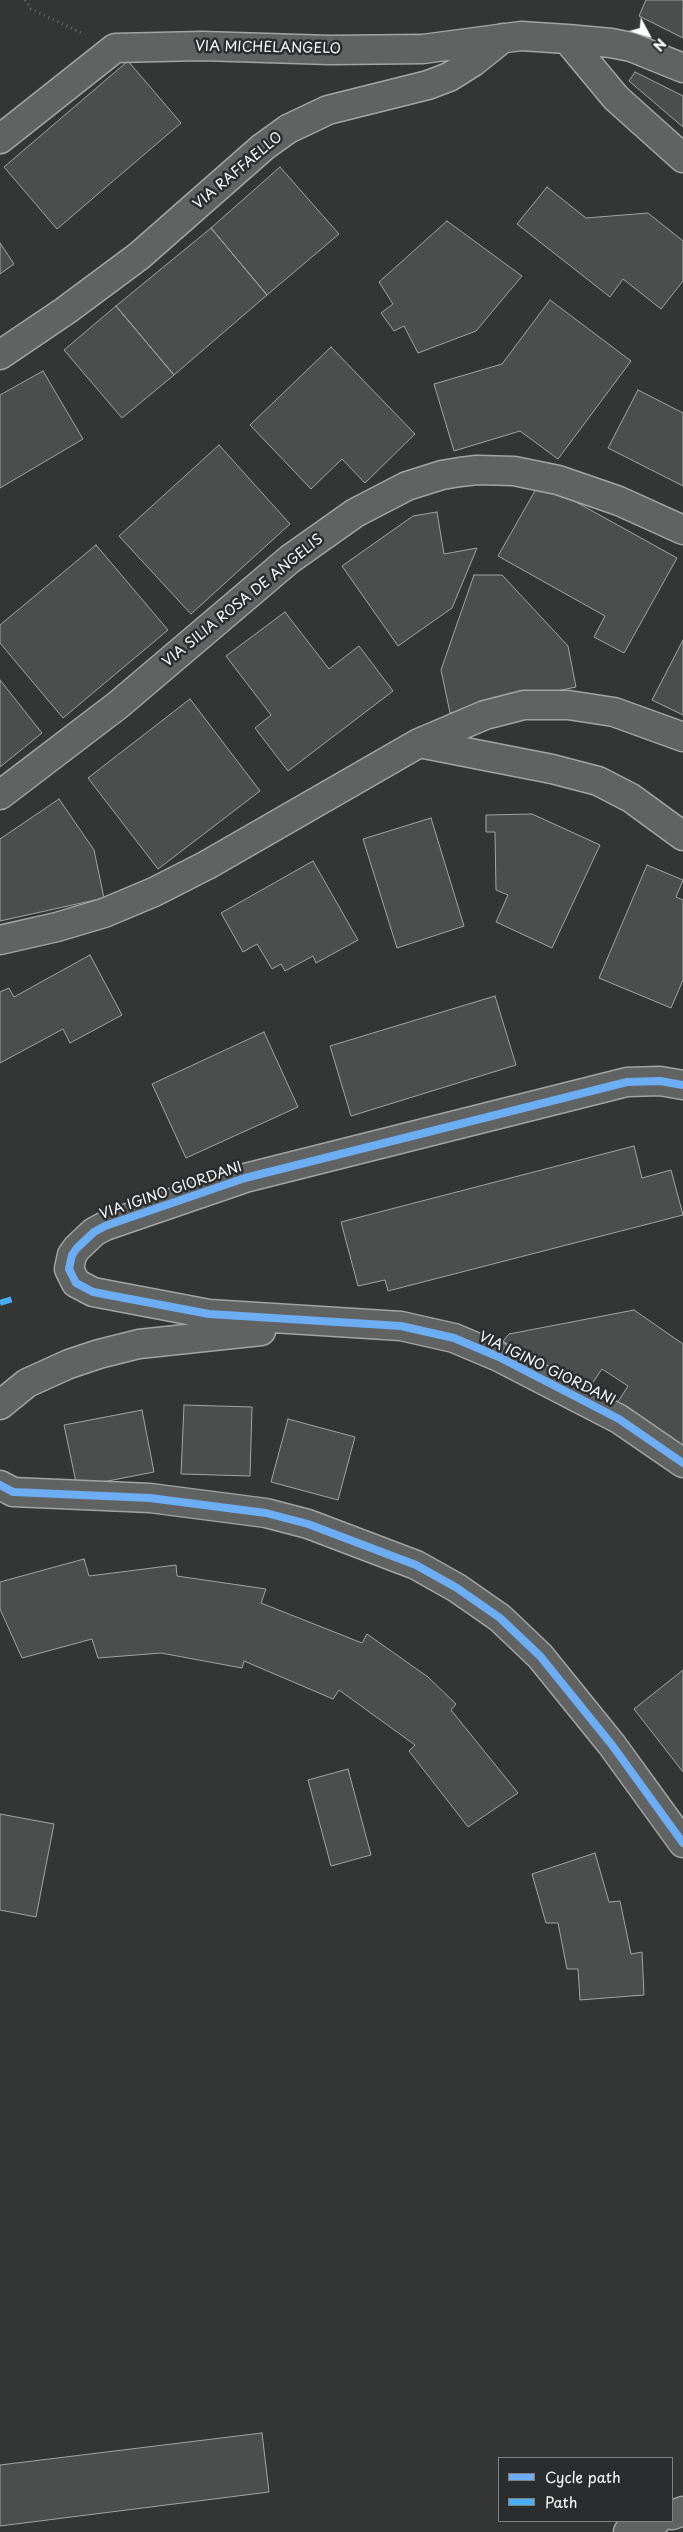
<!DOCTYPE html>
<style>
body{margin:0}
#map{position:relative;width:683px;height:2532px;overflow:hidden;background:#343535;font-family:"Playpen Sans",sans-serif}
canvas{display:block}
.legend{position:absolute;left:498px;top:2457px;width:175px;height:65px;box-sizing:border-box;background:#2a2d2e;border:1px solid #7f8182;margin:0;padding:6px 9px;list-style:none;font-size:15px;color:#fff}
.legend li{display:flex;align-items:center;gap:10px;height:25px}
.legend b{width:25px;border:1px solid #7f8182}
.north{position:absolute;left:623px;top:10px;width:50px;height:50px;-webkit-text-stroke:4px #2a2d2e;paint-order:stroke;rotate:130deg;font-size:14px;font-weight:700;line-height:20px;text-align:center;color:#fff}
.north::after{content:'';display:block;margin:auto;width:18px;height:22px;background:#fff;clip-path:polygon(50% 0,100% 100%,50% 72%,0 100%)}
</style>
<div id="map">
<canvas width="683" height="2532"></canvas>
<ul class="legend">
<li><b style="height:6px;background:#6dadf4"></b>Cycle path</li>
<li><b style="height:6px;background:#49aef6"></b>Path</li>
</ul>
<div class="north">N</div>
</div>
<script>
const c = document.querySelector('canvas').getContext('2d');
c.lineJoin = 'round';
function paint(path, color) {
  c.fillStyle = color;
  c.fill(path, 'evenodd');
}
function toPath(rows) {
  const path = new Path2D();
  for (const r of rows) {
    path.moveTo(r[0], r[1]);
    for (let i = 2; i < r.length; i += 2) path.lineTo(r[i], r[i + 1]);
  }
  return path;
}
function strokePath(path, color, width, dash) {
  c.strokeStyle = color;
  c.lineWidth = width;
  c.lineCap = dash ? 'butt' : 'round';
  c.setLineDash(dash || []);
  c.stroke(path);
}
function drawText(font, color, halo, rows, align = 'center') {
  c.font = font + ' "Playpen Sans",sans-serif';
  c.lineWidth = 5;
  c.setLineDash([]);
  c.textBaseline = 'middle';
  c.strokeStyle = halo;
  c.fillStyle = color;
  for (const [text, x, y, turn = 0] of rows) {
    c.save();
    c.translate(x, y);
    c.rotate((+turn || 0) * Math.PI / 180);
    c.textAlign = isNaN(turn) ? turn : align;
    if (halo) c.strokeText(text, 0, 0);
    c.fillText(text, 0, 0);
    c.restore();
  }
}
const building = toPath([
 [646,0,683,0,683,38,639,16,646,0],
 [128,61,181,123,57,229,4,167,128,61],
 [635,72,683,96,683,127,629,81,635,72],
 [280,167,339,234,267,295,211,228,280,167],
 [547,187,586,218,648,213,683,241,683,281,661,309,623,279,610,297,517,224,547,187],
 [447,221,522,276,476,331,418,353,404,326,394,331,381,313,393,304,379,282,447,221],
 [211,228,267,295,174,375,116,306,211,228],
 [0,243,14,264,0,274,0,243],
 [550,300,631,361,558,459,520,431,454,451,434,384,502,364,550,300],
 [116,306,174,375,122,418,64,350,116,306],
 [331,347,415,434,365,483,342,459,311,489,250,425,331,347],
 [43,371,83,439,0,488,0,395,43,371],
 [638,390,683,413,683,486,608,448,638,390],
 [219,445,290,524,191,614,119,536,219,445],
 [540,482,677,558,624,653,594,637,605,616,498,556,540,482],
 [437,512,444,554,477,548,452,608,398,646,342,566,413,516,437,512],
 [96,545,168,630,63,718,0,643,0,625,96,545],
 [474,575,502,575,568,646,576,687,450,713,441,670,474,575],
 [285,612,329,669,359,646,393,691,288,771,255,728,271,715,226,656,285,612],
 [683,640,683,715,652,700,683,640],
 [0,680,42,733,0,767,0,680],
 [190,699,260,791,158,869,88,778,190,699],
 [59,799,94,850,104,898,0,921,0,839,59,799],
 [532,814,600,845,552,948,496,922,508,895,496,890,495,832,486,832,486,815,532,814],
 [431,818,464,926,397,948,363,839,431,818],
 [313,861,358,940,316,963,313,956,285,971,281,964,272,969,257,944,243,952,221,913,313,861],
 [647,865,683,880,676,897,683,900,683,980,671,1008,599,978,647,865],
 [90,955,122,1015,70,1043,63,1029,0,1063,0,992,9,988,14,997,90,955],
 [495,996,516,1065,351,1116,330,1046,495,996],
 [264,1032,298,1107,186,1158,152,1084,264,1032],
 [634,1146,642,1178,671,1170,683,1215,388,1291,385,1280,358,1286,341,1222,634,1146],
 [634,1310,683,1344,683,1456,612,1411,628,1386,602,1369,585,1394,503,1341,509,1334,634,1310],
 [184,1405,252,1407,250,1476,181,1474,184,1405],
 [142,1410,154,1472,77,1487,64,1425,142,1410],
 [288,1419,355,1437,338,1500,271,1482,288,1419],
 [84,1559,89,1576,176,1565,177,1576,266,1589,261,1603,362,1643,367,1634,428,1677,456,1704,451,1710,518,1793,468,1827,409,1751,415,1745,339,1690,333,1699,244,1661,242,1668,161,1653,98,1658,92,1639,22,1658,0,1609,0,1582,84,1559],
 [683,1670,683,1772,634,1709,683,1670],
 [348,1769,371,1855,331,1866,308,1780,348,1769],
 [0,1814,54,1824,36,1917,0,1910,0,1814],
 [595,1853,609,1902,620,1901,631,1954,642,1952,644,1995,580,2000,578,1969,567,1969,558,1923,546,1923,532,1874,595,1853],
 [262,2433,269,2492,0,2526,0,2465,262,2433]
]);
paint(building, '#4c4d4d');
strokePath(building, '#a4a4a4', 1);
const street = toPath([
 [683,68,631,47,611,43,567,39,616,98,683,158],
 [0,139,115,48,202,46,330,50,423,49,521,36,567,39],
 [0,355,65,311,139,256,263,147,288,129,328,110,428,85,449,77,473,62,503,38],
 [419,743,552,769,598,781,631,798,683,836],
 [0,795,118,705,290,559,355,513,407,486,442,475,460,472,477,470,514,471,558,480,619,501,683,530],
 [0,940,57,927,104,913,154,892,207,865,419,743,485,715,524,705,568,705,614,712,683,737],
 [683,1085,660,1081,627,1082,245,1178,105,1226,94,1232,77,1248,72,1255,69,1269,76,1283,93,1292,209,1314,401,1326,454,1338,499,1357,619,1419,683,1463],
 [0,1405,27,1383,69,1364,99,1354,139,1344,261,1331],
 [0,1485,13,1492,150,1498,266,1513,308,1524,416,1565,457,1588,500,1618,540,1656,612,1745,683,1843],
 [672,2515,683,2511],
 [628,2532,656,2521]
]);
strokePath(street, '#a4a4a4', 31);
strokePath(toPath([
 [25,0,31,9,82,33]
]), '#6b6c6c', 3, [1, 4]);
strokePath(street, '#616262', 28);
strokePath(toPath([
 [0,1303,13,1299]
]), '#49aef6', 6, [12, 6]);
strokePath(toPath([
 [683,1085,660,1081,627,1082,245,1178,105,1226,94,1232,77,1248,72,1255,69,1269,76,1283,93,1292,209,1314,401,1326,454,1338,499,1357,619,1419,683,1463],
 [0,1485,13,1492,150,1498,266,1513,308,1524,416,1565,457,1588,500,1618,540,1656,612,1745,683,1843]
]), '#6dadf4', 8);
drawText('14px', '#fff', '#2a2d2e', [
 ["VIA MICHELANGELO",268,48,1],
 ["VIA RAFFAELLO",238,171,-40],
 ["VIA SILIA ROSA DE ANGELIS",243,601,-39],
 ["VIA IGINO GIORDANI",171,1191,-19],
 ["VIA IGINO GIORDANI",547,1369,26]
]);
</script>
